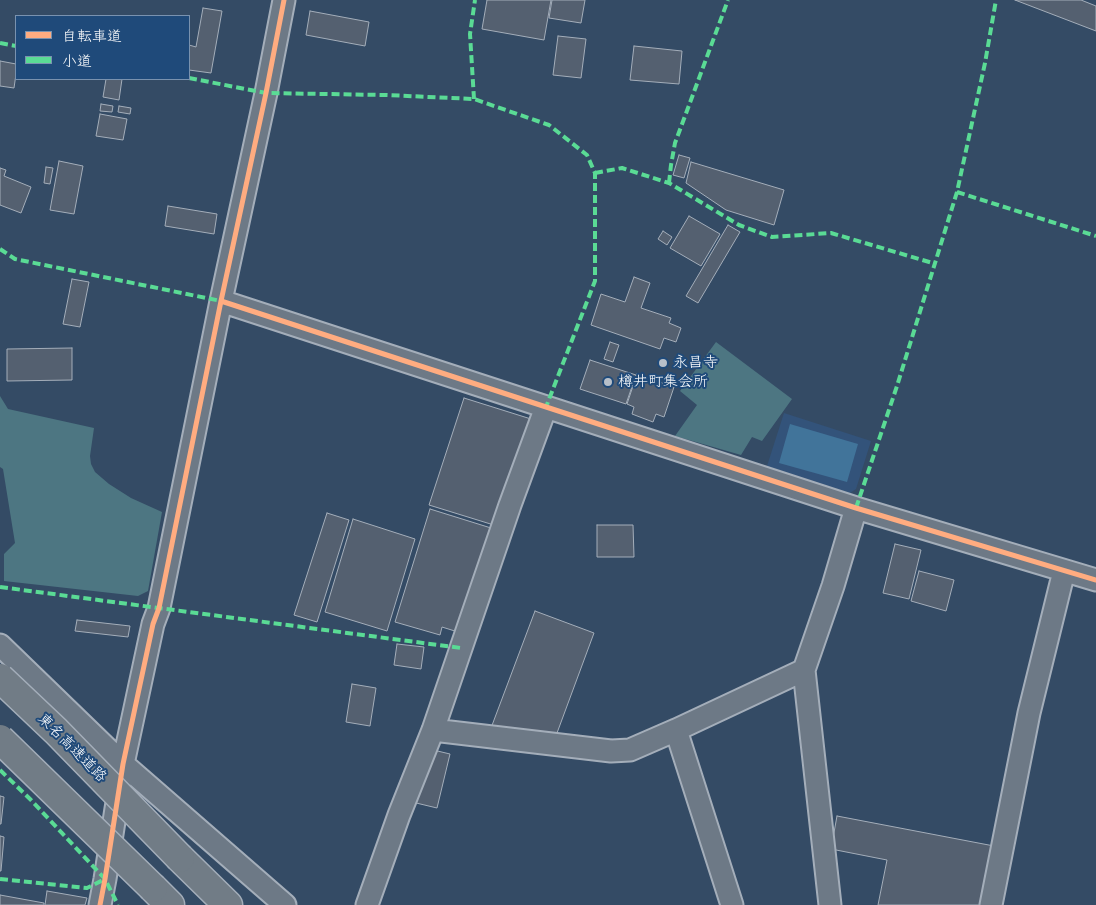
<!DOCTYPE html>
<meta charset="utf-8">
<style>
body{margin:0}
#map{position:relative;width:1096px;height:905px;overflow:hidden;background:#344b65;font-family:"Patrick Hand","Klee One",sans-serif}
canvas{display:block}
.legend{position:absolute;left:15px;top:15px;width:175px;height:65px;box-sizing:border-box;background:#1f4a7a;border:1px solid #7992af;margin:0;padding:6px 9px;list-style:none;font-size:15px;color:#fff}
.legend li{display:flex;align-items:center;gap:10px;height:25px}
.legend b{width:25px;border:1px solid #7992af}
</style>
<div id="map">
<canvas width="1096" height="905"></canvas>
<ul class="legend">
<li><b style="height:6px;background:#ffac80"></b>自転車道</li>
<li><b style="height:6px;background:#5adb95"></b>小道</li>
</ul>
</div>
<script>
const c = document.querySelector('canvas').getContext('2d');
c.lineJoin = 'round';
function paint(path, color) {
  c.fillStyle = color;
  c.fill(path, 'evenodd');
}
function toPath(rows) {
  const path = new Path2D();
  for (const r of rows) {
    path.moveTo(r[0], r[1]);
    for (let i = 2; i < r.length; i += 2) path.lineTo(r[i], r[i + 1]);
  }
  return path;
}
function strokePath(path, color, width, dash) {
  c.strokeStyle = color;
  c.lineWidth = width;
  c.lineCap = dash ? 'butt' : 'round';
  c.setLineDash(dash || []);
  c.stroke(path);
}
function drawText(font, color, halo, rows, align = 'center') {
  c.font = font + ' "Patrick Hand","Klee One",sans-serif';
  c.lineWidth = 4;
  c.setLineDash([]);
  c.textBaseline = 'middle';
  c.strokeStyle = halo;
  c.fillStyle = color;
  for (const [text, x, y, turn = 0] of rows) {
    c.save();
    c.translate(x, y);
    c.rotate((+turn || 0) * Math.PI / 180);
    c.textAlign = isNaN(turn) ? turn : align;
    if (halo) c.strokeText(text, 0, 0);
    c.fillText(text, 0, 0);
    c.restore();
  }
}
paint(toPath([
 [784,413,871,441,856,489,850,493,767,466]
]), '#33537a');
paint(toPath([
 [716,342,792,399,762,441,752,437,741,455,675,436,697,405,680,391],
 [0,396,8,409,94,428,90,456,91,464,95,472,109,484,131,498,162,512,148,591,138,596,4,581,4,554,15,543,3,469,0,467]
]), '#4d7682');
paint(toPath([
 [790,424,858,444,847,482,779,463]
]), '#41749a');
const building = toPath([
 [487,0,551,0,544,40,482,29,487,0],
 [552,0,585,0,581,23,549,18,552,0],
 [1015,0,1081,0,1096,6,1096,31,1015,0],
 [203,8,222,11,211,73,189,70,189,45,196,47,203,8],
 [310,11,369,22,365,46,306,35,310,11],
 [558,36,586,39,581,78,553,75,558,36],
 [634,46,682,51,679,84,630,80,634,46],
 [0,61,16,64,16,74,14,88,0,86,0,61],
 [106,79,122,79,119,100,103,97,106,79],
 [101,104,113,106,112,112,100,111,101,104],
 [119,106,131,108,130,114,118,112,119,106],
 [100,114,127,119,123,140,96,136,100,114],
 [679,155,690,158,684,178,673,175,679,155],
 [59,161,83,166,74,214,50,210,59,161],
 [691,162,784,190,774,225,726,210,686,183,691,162],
 [46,167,53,168,50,184,44,183,46,167],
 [0,168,6,170,4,176,31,187,21,213,0,205,0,168],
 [168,206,217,214,214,234,165,226,168,206],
 [689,216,720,234,701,266,670,248,689,216],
 [728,225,740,232,698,303,686,296,728,225],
 [663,231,672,237,667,245,658,239,663,231],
 [634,277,650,283,641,308,671,318,669,323,681,328,676,342,664,338,660,349,591,325,601,294,625,302,634,277],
 [72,279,89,282,80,327,63,324,72,279],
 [610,342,619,345,613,362,604,359,610,342],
 [72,348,72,380,7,381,7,349,72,348],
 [590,360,636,375,626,404,580,389,590,360],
 [637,374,674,387,664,417,656,414,653,422,632,414,634,407,627,404,637,374],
 [464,398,531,419,497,526,429,505,464,398],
 [430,509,491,528,458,632,442,627,440,635,395,622,430,509],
 [327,513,349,520,317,622,294,615,327,513],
 [353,519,415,539,387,631,325,612,353,519],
 [597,525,633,525,634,557,597,557,597,525],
 [895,544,921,550,909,599,883,593,895,544],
 [919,571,954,580,946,611,911,601,919,571],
 [535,611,594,633,557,733,491,728,535,611],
 [77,620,130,626,128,637,75,631,77,620],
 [397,644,424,647,421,669,394,665,397,644],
 [352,684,376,688,370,726,346,722,352,684],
 [425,748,450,754,437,808,412,802,425,748],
 [0,796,4,797,1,824,0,824,0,796],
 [837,816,994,846,983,905,878,905,887,860,831,849,837,816],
 [0,836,4,837,1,871,0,871,0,836],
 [47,891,87,898,85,905,45,905,47,891],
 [0,895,44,903,44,905,0,905,0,895]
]);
paint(building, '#546070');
strokePath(building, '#a4aeba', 1);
const minor = toPath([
 [221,301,856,508,1096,580],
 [0,645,123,764,285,905],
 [433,730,611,751,630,750,676,730,804,670],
 [676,730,732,905],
 [100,905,105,879,123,764,153,624,159,608,221,301,266,93,284,0],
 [367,905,399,815,433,730,510,505,546,407],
 [830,905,804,670,833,586,856,508],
 [991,905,1029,713,1064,571]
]);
const highway = toPath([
 [180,858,228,905],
 [153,888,170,905]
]);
strokePath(minor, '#a4aeba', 25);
strokePath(highway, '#a4aeba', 31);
strokePath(minor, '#6d7986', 21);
strokePath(highway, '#717c86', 28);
const highwayBridge = toPath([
 [0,678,56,731,180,858],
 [0,739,153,888]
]);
strokePath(highwayBridge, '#a4aeba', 31, []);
strokePath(highwayBridge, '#717c86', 28);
strokePath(toPath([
 [0,43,16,46],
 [189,78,266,93,386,95,474,99,549,125,587,155,595,173,595,281,546,407],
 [474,99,470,34,475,0],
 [595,173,622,168,669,183,739,225,772,237,831,233,936,264],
 [669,183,671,165,675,143,728,0],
 [957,192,1096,236],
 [0,249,15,259,221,301],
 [856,508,897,386,957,192,985,63,996,0],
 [0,587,461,648],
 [0,770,31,800,105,879,118,905],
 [0,879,87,888,105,879]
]), '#5adb95', 4, [8, 4]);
strokePath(toPath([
 [221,301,856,508,1096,580],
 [100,905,105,879,123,764,153,624,159,608,221,301,266,93,284,0]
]), '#ffac80', 5);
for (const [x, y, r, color] of [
 [663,363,5,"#b8c0c9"],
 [608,382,5,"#b8c0c9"]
]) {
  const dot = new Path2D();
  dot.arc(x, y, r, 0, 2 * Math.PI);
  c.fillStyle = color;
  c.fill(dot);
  strokePath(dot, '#1f4a7a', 2);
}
drawText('15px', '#fff', '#1f4a7a', [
 ["永昌寺",673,363],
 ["樽井町集会所",618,382]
], 'left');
drawText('15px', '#fff', '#1f4a7a', [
 ["東名高速道路",72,748,45]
]);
</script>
